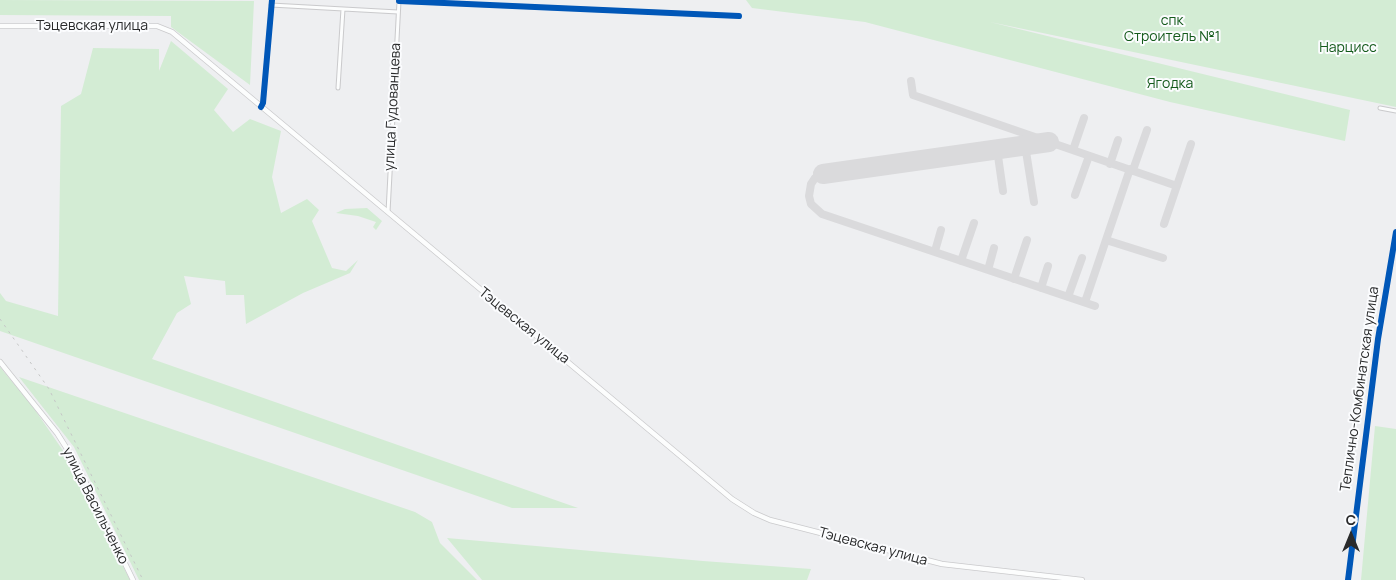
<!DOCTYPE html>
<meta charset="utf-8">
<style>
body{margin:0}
#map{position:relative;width:1396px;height:580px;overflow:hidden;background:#eeeff1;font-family:Manrope,sans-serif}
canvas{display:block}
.north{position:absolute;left:1326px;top:510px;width:50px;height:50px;-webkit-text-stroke:4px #fbfcfe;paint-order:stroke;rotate:0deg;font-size:14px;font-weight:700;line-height:20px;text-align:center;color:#292a2b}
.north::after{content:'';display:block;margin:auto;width:18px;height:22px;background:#292a2b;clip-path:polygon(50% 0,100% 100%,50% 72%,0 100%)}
</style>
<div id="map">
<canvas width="1396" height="580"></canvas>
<div class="north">С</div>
</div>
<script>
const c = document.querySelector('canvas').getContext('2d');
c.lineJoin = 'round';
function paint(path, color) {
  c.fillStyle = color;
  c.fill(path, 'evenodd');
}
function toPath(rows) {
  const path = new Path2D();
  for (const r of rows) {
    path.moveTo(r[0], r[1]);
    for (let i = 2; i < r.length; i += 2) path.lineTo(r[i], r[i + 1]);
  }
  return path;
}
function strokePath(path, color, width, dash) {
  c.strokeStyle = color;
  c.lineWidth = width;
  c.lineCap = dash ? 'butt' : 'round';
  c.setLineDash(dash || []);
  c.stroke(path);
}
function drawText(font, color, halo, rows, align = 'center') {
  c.font = font + ' Manrope,sans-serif';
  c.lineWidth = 4;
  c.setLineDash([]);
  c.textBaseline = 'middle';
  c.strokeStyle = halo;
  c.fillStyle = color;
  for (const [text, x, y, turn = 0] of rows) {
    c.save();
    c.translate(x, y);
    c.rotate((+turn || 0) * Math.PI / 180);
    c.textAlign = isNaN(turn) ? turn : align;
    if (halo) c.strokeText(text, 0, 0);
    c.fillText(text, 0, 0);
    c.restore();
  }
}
paint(toPath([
 [0,0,254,1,250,85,171,27,171,16,0,15],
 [746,0,1396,0,1396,107,990,22,1350,110,1345,141,1170,102,865,22,752,8],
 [171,41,228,89,214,110,233,132,250,119,281,131,272,177,281,213,307,199,319,210,312,221,332,268,346,271,358,260,350,273,303,293,246,324,244,295,226,295,225,281,184,276,191,304,177,313,152,359,578,508,512,508,0,331,0,293,6,301,58,316,61,106,81,94,93,48,159,49,159,71],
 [367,208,382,221,376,230,373,227,376,222,358,216,336,213,345,209],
 [0,367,33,407,66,455,130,580,0,580],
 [19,377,415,512,432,522,440,543,477,580,139,580,74,447],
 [1375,426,1396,429,1396,580,1361,580],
 [447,538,703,561,811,569,807,580,482,580]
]), '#d3ecd4');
strokePath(toPath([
 [911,81,913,95,1177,186],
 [1025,145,1034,202],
 [997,149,1003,191],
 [1073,150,1084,118],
 [1110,164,1118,140],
 [1133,170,1147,130],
 [823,174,815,178,811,184,809,196,811,204,822,214,1095,306],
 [1075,195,1089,156],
 [1164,224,1191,144],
 [1106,240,1163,258],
 [935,251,941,230],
 [961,261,974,223],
 [988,270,994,248],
 [1014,279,1027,240],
 [1041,288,1048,266],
 [1068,297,1082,258],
 [1085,302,1130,169]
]), '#dadadc', 8);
strokePath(toPath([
 [823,174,1049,142]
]), '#dadadc', 20);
const minor = toPath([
 [399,1,739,16],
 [271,5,398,12],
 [338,88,343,9],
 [261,106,263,103,272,0],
 [1380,108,1396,111],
 [388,212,399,1],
 [1348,580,1378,339,1396,232]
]);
const major = toPath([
 [0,26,157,26,172,32,732,499,754,513,770,520,942,564,1082,580],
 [0,362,57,433,76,463,133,580]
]);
strokePath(minor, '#cacacc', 5);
strokePath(major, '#cacacc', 6);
strokePath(minor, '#fcfdfd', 3);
strokePath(major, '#fcfdfd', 4.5);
strokePath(toPath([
 [0,319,49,389,143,580]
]), '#c5c6c6', 1, [2.5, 5]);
strokePath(toPath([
 [399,1,739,16],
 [261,107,263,103,272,0],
 [1348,580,1378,339,1396,232]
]), '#0057b8', 6);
drawText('14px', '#145a1b', '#fbfcfe', [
 ["спк",1172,21],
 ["Строитель №1",1172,37],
 ["Нарцисс",1348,48],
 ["Ягодка",1170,84]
]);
drawText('14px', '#292a2b', '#fbfcfe', [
 ["Тэцевская улица",92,26],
 ["улица Гудованцева",393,107,-87],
 ["Тэцевская улица",524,326,39],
 ["Теплично-Комбинатская улица",1360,389,-82],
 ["улица Васильченко",95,506,63],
 ["Тэцевская улица",873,547,15]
]);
</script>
